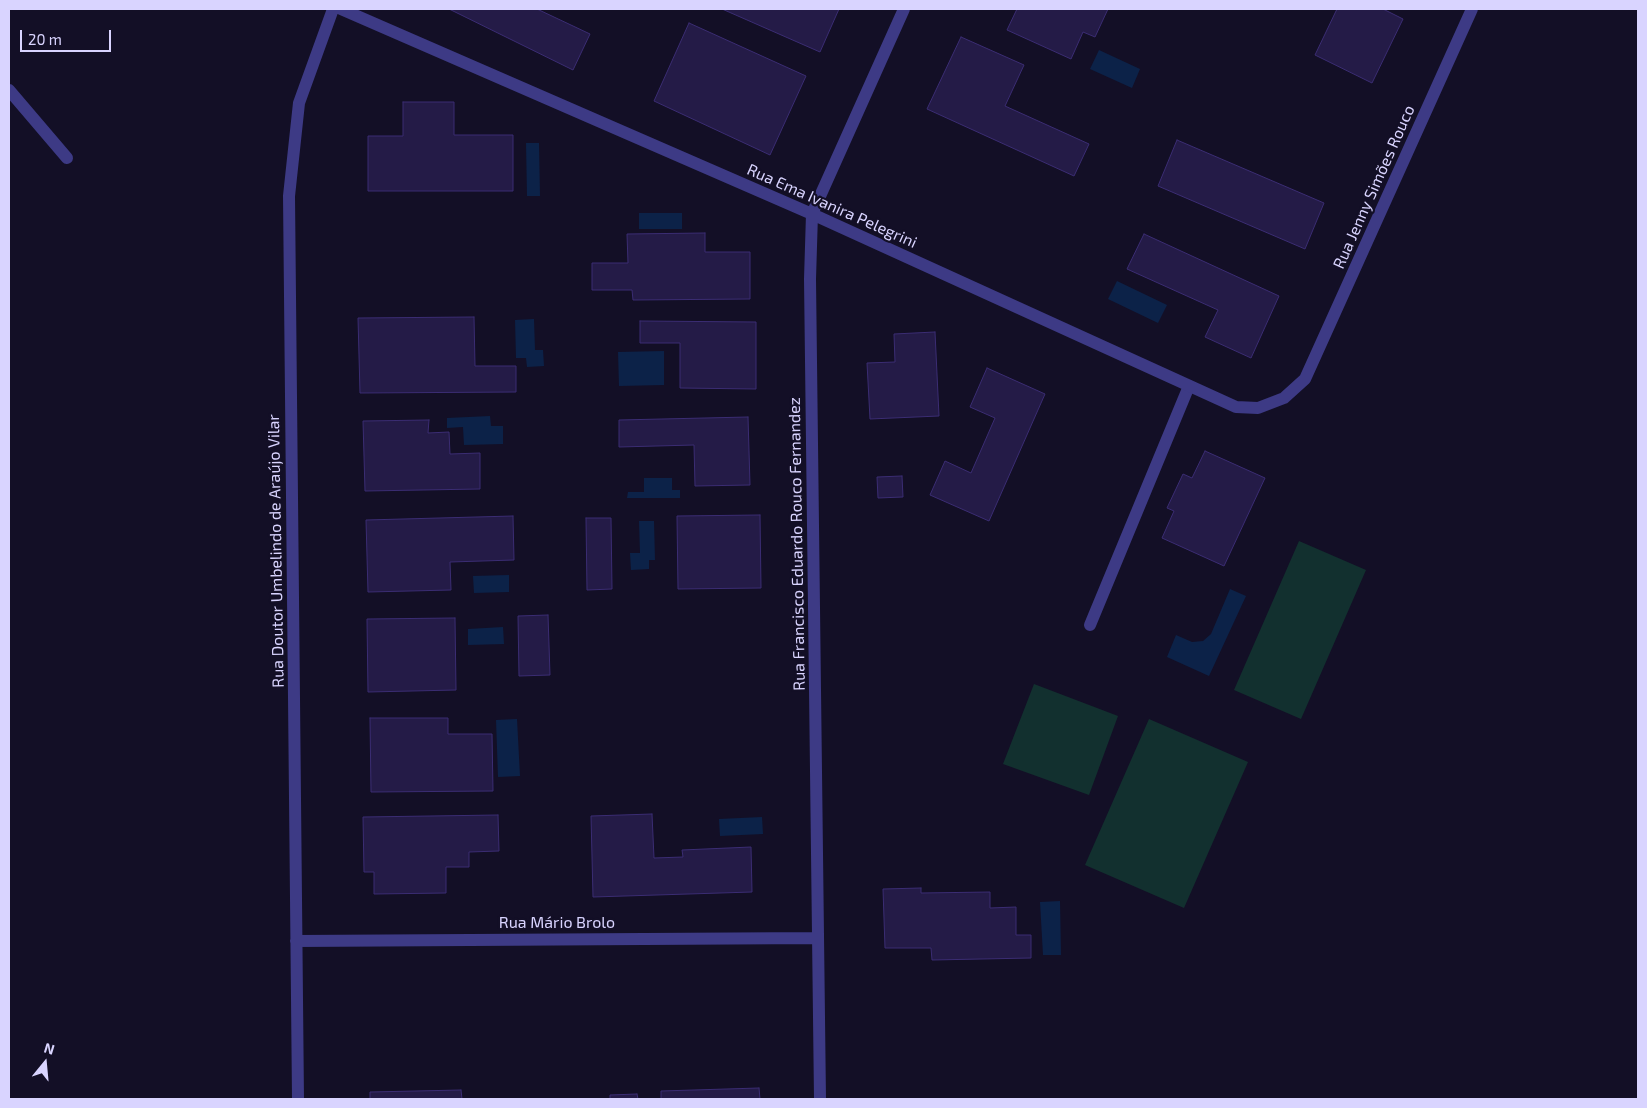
<!DOCTYPE html>
<meta charset="utf-8">
<style>
body{margin:0}
#map{position:relative;width:1647px;height:1108px;overflow:hidden;background:#130f26;font-family:"Exo 2",sans-serif}
canvas{display:block}
.frame{position:absolute;inset:0;border:10px solid #d9d4ff;pointer-events:none}
.north{position:absolute;left:20px;top:1038px;width:50px;height:50px;-webkit-text-stroke:4px #130f26;paint-order:stroke;rotate:17deg;font-size:14px;font-weight:700;line-height:20px;text-align:center;color:#d9d4ff}
.north::after{content:'';display:block;margin:auto;width:18px;height:22px;background:#d9d4ff;clip-path:polygon(50% 0,100% 100%,50% 72%,0 100%)}
.scale{position:absolute;left:20px;top:30px;width:91px;height:22px;box-sizing:border-box;border:2px solid #d9d4ff;border-top:0;padding-left:6px;font-size:15px;line-height:18px;white-space:nowrap;color:#d9d4ff;-webkit-text-stroke:4px #130f26;paint-order:stroke}
</style>
<div id="map">
<canvas width="1647" height="1108"></canvas>
<div class="frame"></div>
<div class="north">N</div>
<div class="scale">20 m</div>
</div>
<script>
const c = document.querySelector('canvas').getContext('2d');
c.lineJoin = 'round';
function paint(path, color) {
  c.fillStyle = color;
  c.fill(path, 'evenodd');
}
function toPath(rows) {
  const path = new Path2D();
  for (const r of rows) {
    path.moveTo(r[0], r[1]);
    for (let i = 2; i < r.length; i += 2) path.lineTo(r[i], r[i + 1]);
  }
  return path;
}
function strokePath(path, color, width, dash) {
  c.strokeStyle = color;
  c.lineWidth = width;
  c.lineCap = dash ? 'butt' : 'round';
  c.setLineDash(dash || []);
  c.stroke(path);
}
function drawText(font, color, halo, rows, align = 'center') {
  c.font = font + ' "Exo 2",sans-serif';
  c.lineWidth = 4.5;
  c.setLineDash([]);
  c.textBaseline = 'middle';
  c.strokeStyle = halo;
  c.fillStyle = color;
  for (const [text, x, y, turn = 0] of rows) {
    c.save();
    c.translate(x, y);
    c.rotate((+turn || 0) * Math.PI / 180);
    c.textAlign = isNaN(turn) ? turn : align;
    if (halo) c.strokeText(text, 0, 0);
    c.fillText(text, 0, 0);
    c.restore();
  }
}
paint(toPath([
 [1299,541,1366,570,1301,719,1234,690],
 [1034,684,1118,716,1089,795,1003,764],
 [1149,719,1248,762,1184,908,1085,865]
]), '#12302f');
paint(toPath([
 [1099,50,1140,69,1132,88,1090,69],
 [526,143,539,143,540,196,527,196],
 [639,213,682,213,682,229,639,229],
 [1117,281,1167,305,1158,323,1108,299],
 [534,319,535,350,543,350,544,366,527,367,526,358,516,358,515,320],
 [664,351,664,385,619,386,618,352],
 [490,416,491,426,503,426,503,444,464,445,463,427,447,428,447,418],
 [644,478,672,478,672,490,680,490,680,498,627,498,628,492,644,492],
 [639,521,654,521,655,560,649,560,649,569,631,570,630,553,640,553],
 [509,575,509,592,474,593,473,576],
 [1230,589,1246,596,1209,676,1167,657,1176,635,1192,642,1203,641,1211,634],
 [503,627,504,644,468,645,468,629],
 [517,719,520,776,498,777,496,720],
 [762,817,763,834,720,836,719,819],
 [1060,901,1061,955,1043,955,1040,902]
]), '#0c2248');
const building = toPath([
 [449,9,537,9,590,34,573,70,449,9],
 [722,9,839,9,820,52,722,9],
 [1017,9,1108,9,1095,37,1083,32,1071,59,1007,30,1017,9],
 [1337,9,1383,9,1403,19,1372,83,1315,55,1337,9],
 [689,23,806,76,770,155,654,101,689,23],
 [961,37,1024,65,1005,106,1089,144,1074,176,927,109,961,37],
 [403,102,454,102,454,135,513,135,513,191,368,191,368,136,403,136,403,102],
 [1177,140,1324,203,1305,249,1158,186,1177,140],
 [705,233,705,252,750,252,750,299,633,300,632,290,592,290,592,263,628,263,627,234,705,233],
 [1144,234,1279,296,1251,358,1205,337,1218,310,1127,269,1144,234],
 [474,317,475,366,516,366,516,392,360,393,358,318,474,317],
 [640,321,756,322,756,389,680,388,680,343,640,343,640,321],
 [935,332,939,416,870,419,867,363,895,362,894,334,935,332],
 [987,368,1045,394,989,521,930,495,945,461,971,473,995,418,970,407,987,368],
 [748,417,750,485,695,486,694,445,619,447,619,420,748,417],
 [429,420,428,433,449,432,450,454,480,453,480,489,365,491,363,421,429,420],
 [1205,451,1265,478,1224,566,1162,538,1174,511,1167,508,1183,474,1192,478,1205,451],
 [902,476,903,497,878,498,877,477,902,476],
 [760,515,761,588,678,589,677,516,760,515],
 [513,516,514,560,450,562,451,590,368,592,366,520,513,516],
 [586,518,611,518,612,589,587,590,586,518],
 [548,615,550,675,519,676,518,616,548,615],
 [455,618,456,690,368,692,367,619,455,618],
 [370,718,448,718,448,734,492,734,493,791,371,792,370,718],
 [652,814,654,858,683,857,682,850,751,847,752,892,593,897,591,816,652,814],
 [498,815,499,851,469,852,469,867,446,867,446,893,374,894,374,872,364,872,363,817,498,815],
 [921,888,921,893,990,892,990,908,1016,907,1016,935,1031,935,1031,958,932,960,931,948,885,948,883,889,921,888],
 [759,1088,760,1099,661,1099,661,1091,759,1088],
 [461,1090,462,1099,370,1099,370,1092,461,1090],
 [637,1094,638,1099,610,1099,610,1095,637,1094]
]);
paint(building, '#241b47');
strokePath(building, '#3b2d73', 1);
strokePath(toPath([
 [1090,625,1189,386]
]), '#3d3a85', 12);
strokePath(toPath([
 [341,9,812,214,1236,407,1258,408,1284,398,1305,379,1472,9],
 [9,90,67,158],
 [296,941,818,938],
 [298,1099,289,196,299,103,333,9],
 [820,1099,810,279,812,214,904,9]
]), '#3d3a85', 12);
drawText('16px', '#d9d4ff', '#130f26', [
 ["Rua Jenny Simões Rouco",1374,187,-66],
 ["Rua Ema Ivanira Pelegrini",832,206,24],
 ["Rua Francisco Eduardo Rouco Fernandez",797,544,-91],
 ["Rua Doutor Umbelindo de Araújo Vilar",276,551,-91],
 ["Rua Mário Brolo",557,923]
]);
</script>
